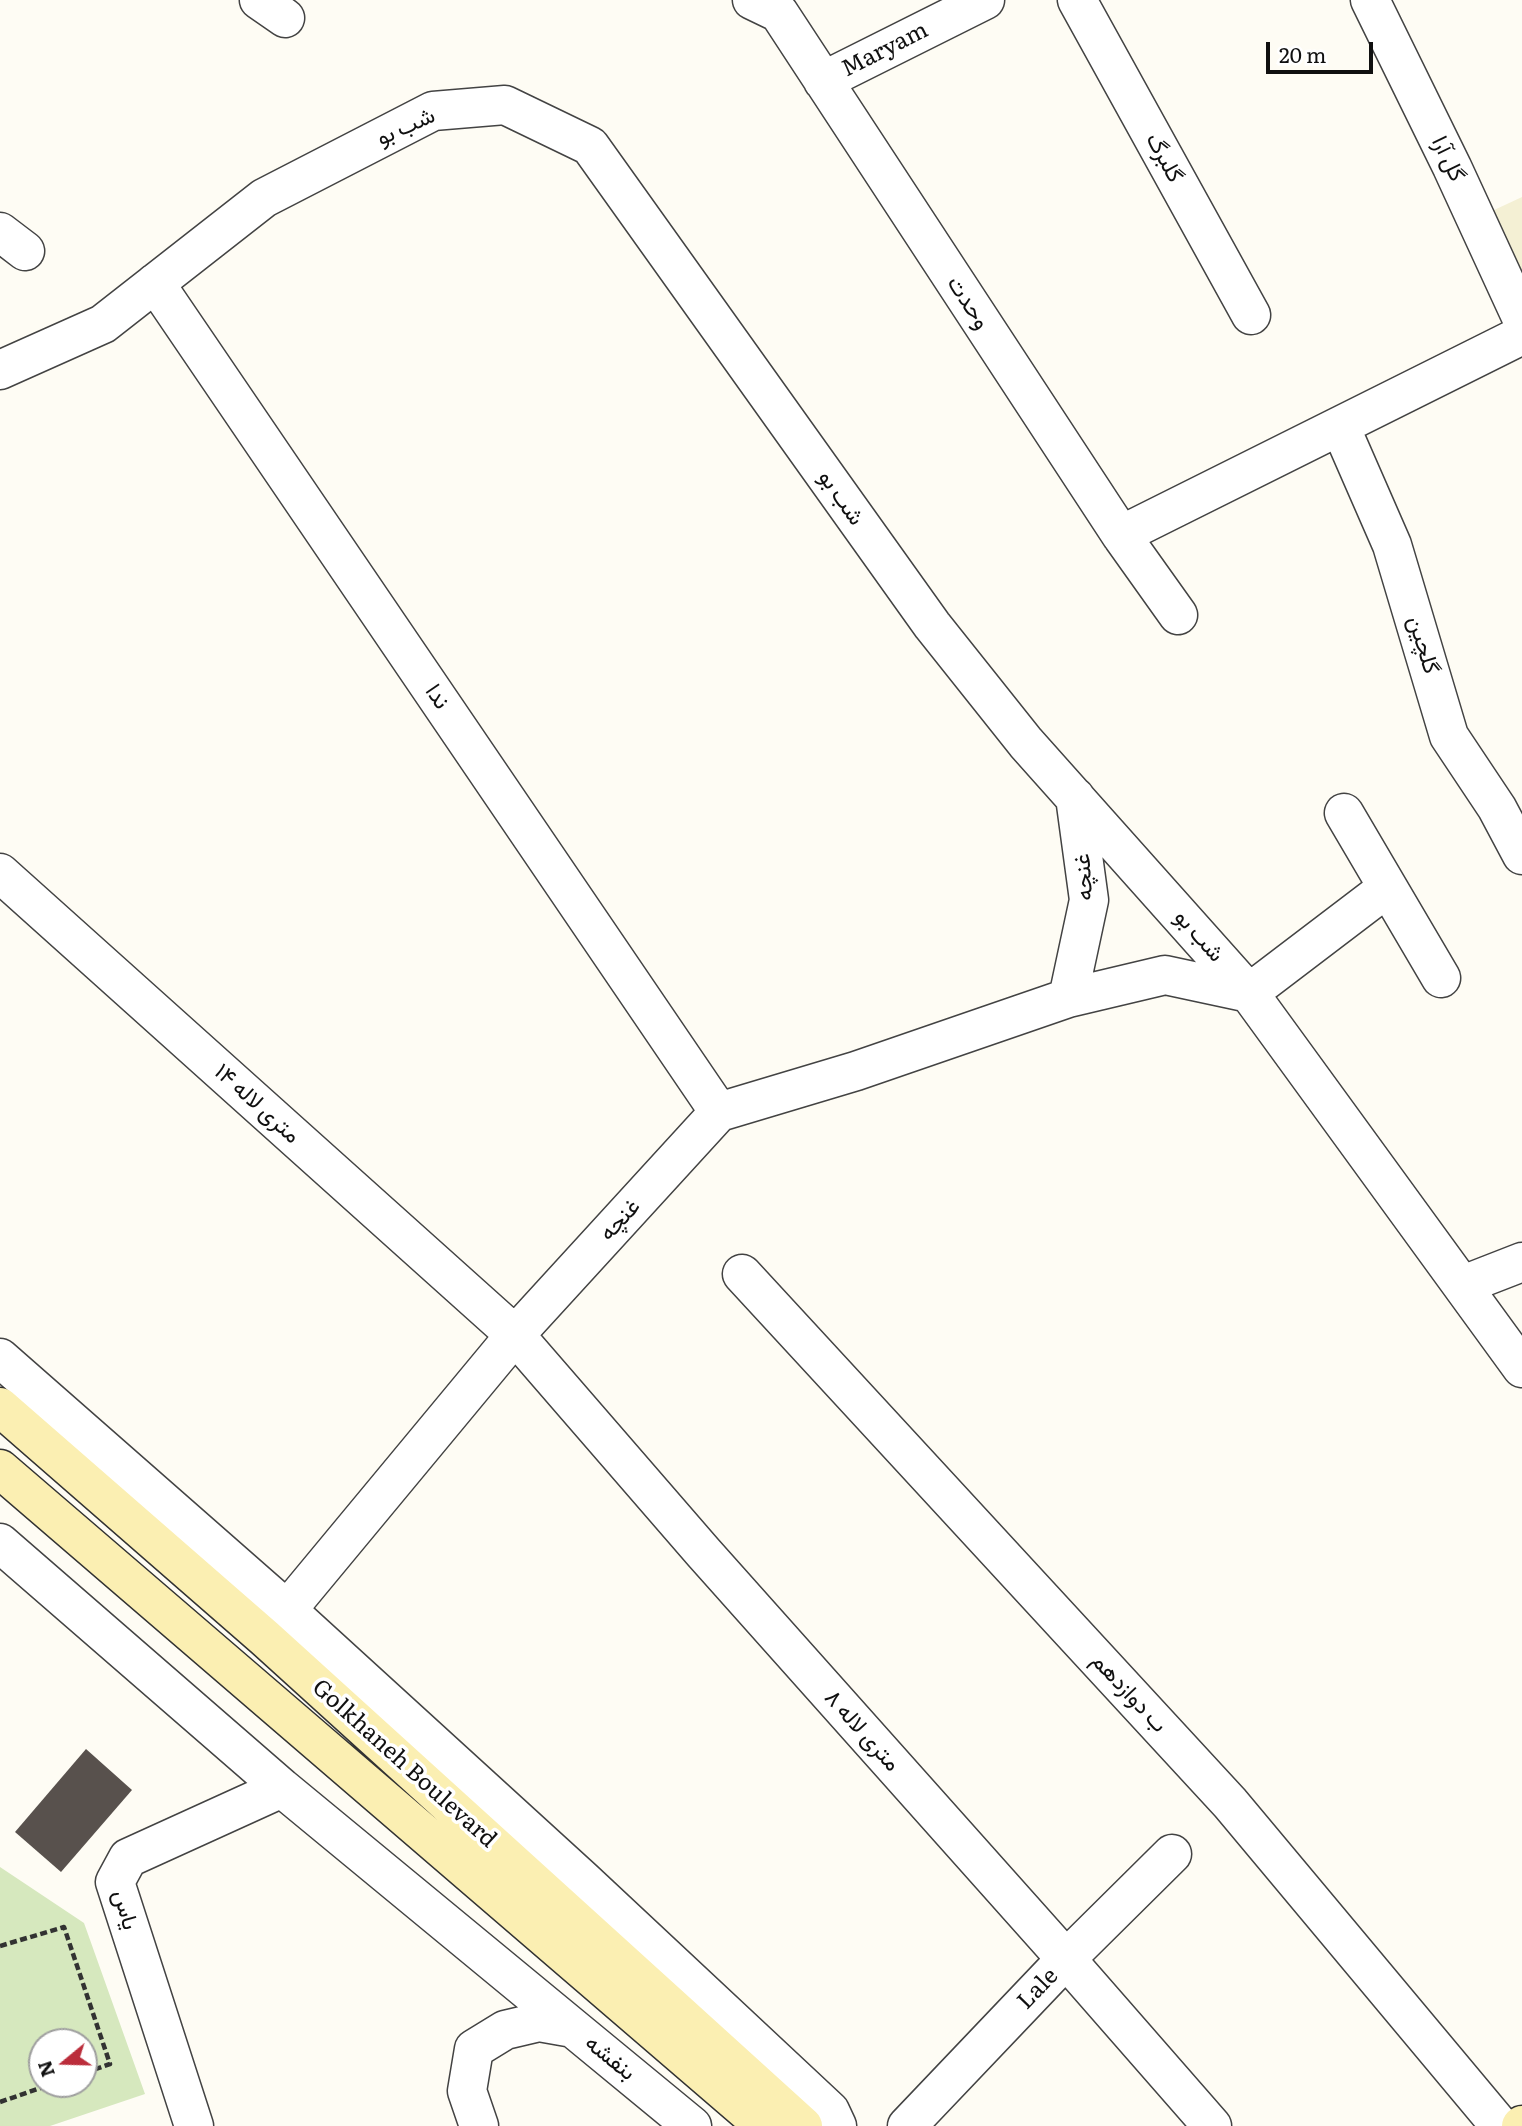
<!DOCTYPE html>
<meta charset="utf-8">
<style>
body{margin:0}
#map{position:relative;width:1522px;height:2126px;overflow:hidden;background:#fefcf4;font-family:Literata,serif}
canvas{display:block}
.north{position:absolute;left:28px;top:2028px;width:70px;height:70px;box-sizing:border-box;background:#fff;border:2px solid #9f9f9f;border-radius:50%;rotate:251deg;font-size:19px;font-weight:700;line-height:28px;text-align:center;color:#101010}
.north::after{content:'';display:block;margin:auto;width:24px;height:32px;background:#bb2d3b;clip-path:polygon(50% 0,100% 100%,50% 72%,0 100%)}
.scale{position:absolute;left:1266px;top:42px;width:107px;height:32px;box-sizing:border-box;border:4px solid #101010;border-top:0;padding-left:9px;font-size:21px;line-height:24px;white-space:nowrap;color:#101010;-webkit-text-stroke:5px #fff;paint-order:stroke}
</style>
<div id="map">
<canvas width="1522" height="2126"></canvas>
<div class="north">N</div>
<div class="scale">20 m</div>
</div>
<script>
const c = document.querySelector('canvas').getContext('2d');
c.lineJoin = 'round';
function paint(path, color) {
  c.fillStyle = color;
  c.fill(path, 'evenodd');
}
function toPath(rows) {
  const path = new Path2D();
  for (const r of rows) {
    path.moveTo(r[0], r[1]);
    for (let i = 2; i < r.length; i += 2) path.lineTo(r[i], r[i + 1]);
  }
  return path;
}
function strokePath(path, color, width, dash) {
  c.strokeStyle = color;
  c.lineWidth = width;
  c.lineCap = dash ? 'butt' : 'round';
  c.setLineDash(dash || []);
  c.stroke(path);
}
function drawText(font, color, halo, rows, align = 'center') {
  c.font = font + ' Literata,Vazirmatn,serif';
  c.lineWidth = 7;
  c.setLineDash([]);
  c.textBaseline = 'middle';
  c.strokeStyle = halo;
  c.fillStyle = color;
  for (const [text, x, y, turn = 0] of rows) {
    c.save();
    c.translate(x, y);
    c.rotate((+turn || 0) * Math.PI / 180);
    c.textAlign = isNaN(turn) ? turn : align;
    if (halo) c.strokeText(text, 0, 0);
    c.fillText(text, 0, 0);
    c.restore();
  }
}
paint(toPath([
 [1522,197,1522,278,1492,211]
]), '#f4f0d4');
paint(toPath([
 [0,1867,84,1923,145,2094,50,2126,0,2126],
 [42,2042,84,2042,84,2084,42,2084]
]), '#d6e8be');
paint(toPath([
 [86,1749,132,1790,61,1872,15,1832]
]), '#58514d');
const street = toPath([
 [259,0,285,18],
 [752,0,779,13,1121,535,1178,615],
 [1077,0,1251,315],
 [1370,0,1452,167,1522,319],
 [823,81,985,0],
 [0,232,25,251],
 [155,283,719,1112],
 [0,370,103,324,264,198,433,111,505,105,590,146,932,625,1026,743,1249,993,1522,1368],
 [1340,426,1392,545,1449,736,1497,808,1522,855],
 [1121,535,1522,335],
 [1344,813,1441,978],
 [0,873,515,1335,703,1552,1066,1959,1212,2126],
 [1068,998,1089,900,1075,797],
 [742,1274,1230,1803,1500,2126],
 [1463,1285,1522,1262],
 [0,1358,287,1610,583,1880,830,2111,837,2126],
 [0,1543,282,1788,573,2028],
 [287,1610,515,1335,719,1112,856,1071,1068,998,1165,975,1249,993,1387,888],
 [194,2126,115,1882,128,1858,282,1788],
 [479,2126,467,2091,474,2049,505,2030,539,2022,573,2028,692,2126],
 [907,2126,1066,1959,1172,1854]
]);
const secondary = toPath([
 [0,1407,265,1638,803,2126],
 [0,1469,764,2126],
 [1521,2126,1522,2125]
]);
strokePath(street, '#434343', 41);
strokePath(secondary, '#323232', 41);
strokePath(toPath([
 [0,1946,64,1927,110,2064,84,2073],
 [0,2102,52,2084]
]), '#323232', 4.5, [7, 3.5]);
strokePath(street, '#fff', 38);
strokePath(secondary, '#fbefb2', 38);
drawText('23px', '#101010', '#fff', [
 ["Maryam",885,50,-27],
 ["شب بو",406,127,-24],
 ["گلبرگ",1164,158,61],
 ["گل آرا",1448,159,64],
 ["وحدت",968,303,57],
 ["شب بو",841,498,55],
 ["گلچین",1423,645,73],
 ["ندا",437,697,56],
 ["غنچه",1084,877,-94],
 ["شب بو",1199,936,48],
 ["۱۴ متری لاله",257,1104,42],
 ["غنچه",620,1220,-47],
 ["ب دوازدهم",1129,1693,47],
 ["۸ متری لاله",862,1731,48],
 ["Golkhaneh Boulevard",404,1764,42],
 ["یاس",125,1910,74],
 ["Lale",1038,1989,-46],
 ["بنفشه",610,2058,39]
]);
</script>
